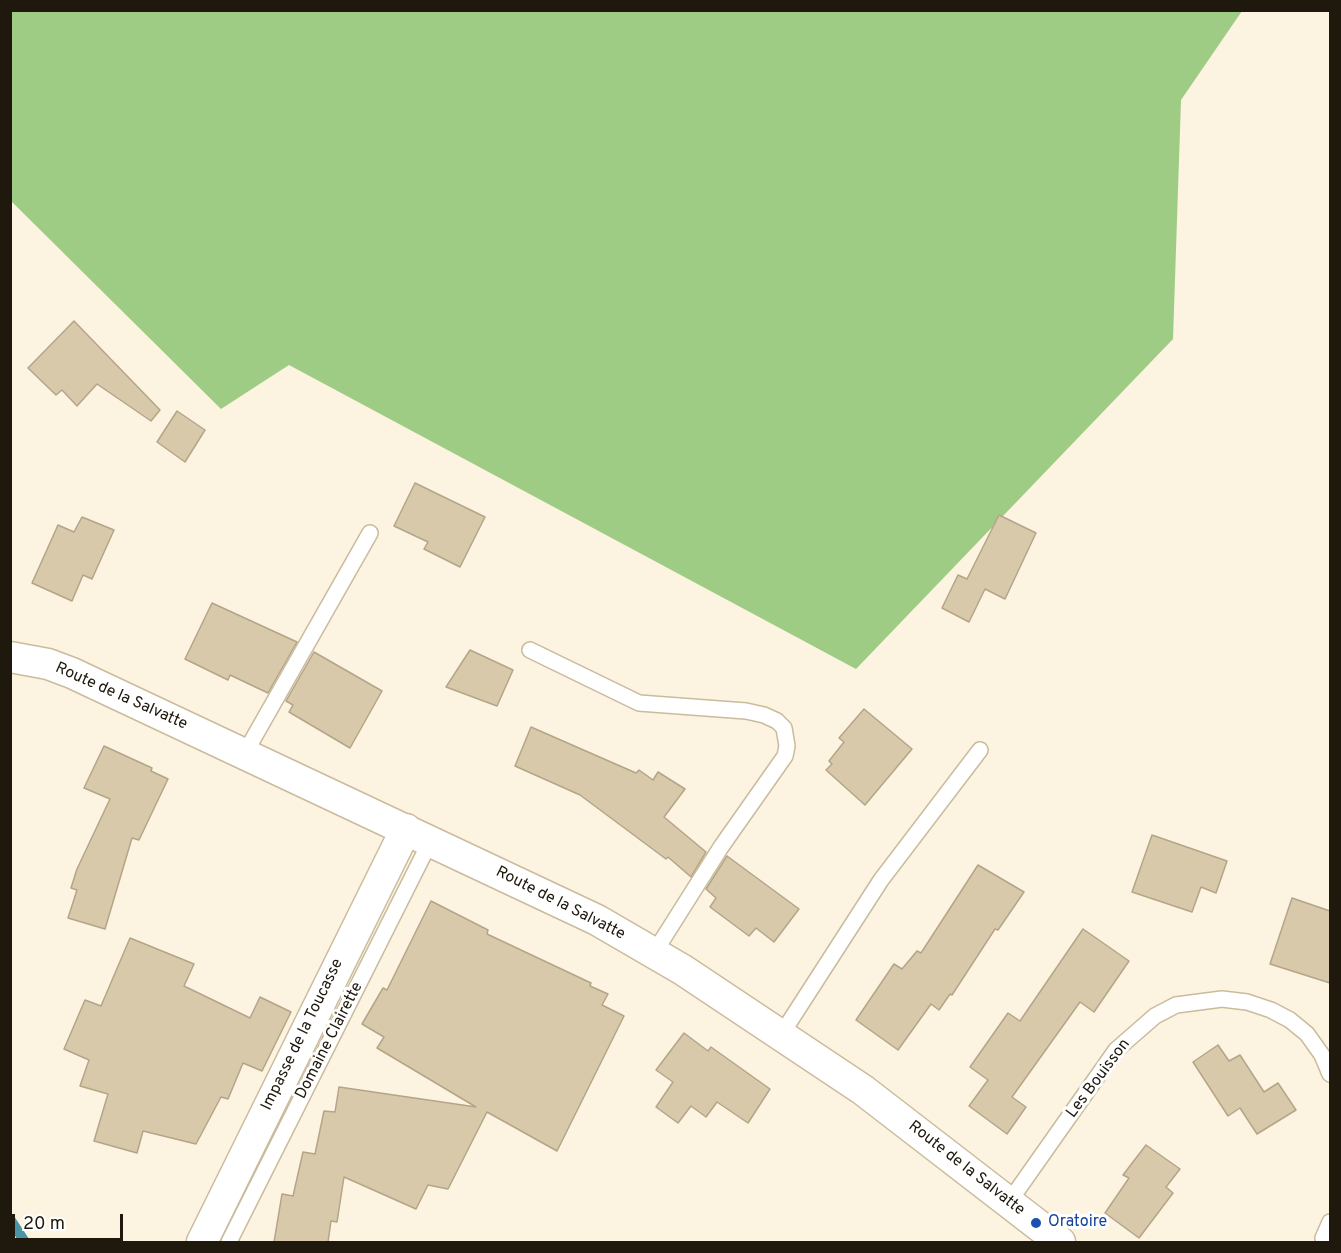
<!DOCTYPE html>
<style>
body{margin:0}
#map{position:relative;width:1341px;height:1253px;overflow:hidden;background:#fcf3e0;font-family:Overpass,sans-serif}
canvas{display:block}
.frame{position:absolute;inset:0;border:12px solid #1e180d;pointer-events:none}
.scale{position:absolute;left:12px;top:1214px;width:111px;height:27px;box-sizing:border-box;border:3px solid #1e180d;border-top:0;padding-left:8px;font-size:18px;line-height:21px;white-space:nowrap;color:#1e180d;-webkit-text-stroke:4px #fff;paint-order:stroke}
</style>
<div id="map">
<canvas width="1341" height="1253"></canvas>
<div class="frame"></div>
<div class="scale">20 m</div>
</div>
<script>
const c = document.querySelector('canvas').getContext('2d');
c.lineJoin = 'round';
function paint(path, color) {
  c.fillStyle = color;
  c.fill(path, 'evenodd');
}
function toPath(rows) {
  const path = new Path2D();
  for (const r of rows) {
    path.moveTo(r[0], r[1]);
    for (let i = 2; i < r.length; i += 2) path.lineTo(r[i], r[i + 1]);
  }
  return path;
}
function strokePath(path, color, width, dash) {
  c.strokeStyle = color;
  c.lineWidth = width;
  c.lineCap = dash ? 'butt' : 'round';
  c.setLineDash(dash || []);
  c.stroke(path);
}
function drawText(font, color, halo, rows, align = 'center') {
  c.font = font + ' Overpass,sans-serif';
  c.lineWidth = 6;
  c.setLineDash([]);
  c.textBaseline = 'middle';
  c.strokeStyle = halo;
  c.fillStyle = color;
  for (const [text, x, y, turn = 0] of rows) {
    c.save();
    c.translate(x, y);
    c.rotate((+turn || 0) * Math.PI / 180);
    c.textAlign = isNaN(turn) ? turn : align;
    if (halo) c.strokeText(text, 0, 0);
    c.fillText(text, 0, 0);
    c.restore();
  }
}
paint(toPath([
 [10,11,1242,11,1181,100,1173,339,856,669,289,365,221,409,11,201]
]), '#9fcc84');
strokePath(toPath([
 [10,1219,25,1242]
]), '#4995a6', 10);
const building = toPath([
 [74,321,160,410,151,421,97,384,77,406,62,390,56,395,28,368,74,321],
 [177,411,205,430,185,462,157,442,177,411],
 [415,483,485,517,460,567,424,549,428,542,394,526,415,483],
 [999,515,1036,533,1005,599,985,589,969,622,942,608,958,575,967,579,999,515],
 [82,517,114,530,92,579,83,575,72,601,32,583,58,525,74,532,82,517],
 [212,603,297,642,268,693,230,675,228,680,185,659,212,603],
 [470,650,513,670,497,706,446,687,470,650],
 [314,652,382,691,350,748,289,712,293,705,286,701,314,652],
 [864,709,912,749,865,805,826,770,832,764,829,761,844,742,839,738,864,709],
 [531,727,636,773,639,770,653,780,658,772,685,789,664,817,706,852,691,877,668,857,666,859,580,795,515,766,531,727],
 [104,746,152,768,151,771,168,779,139,840,132,838,105,929,68,918,77,890,71,888,77,869,110,799,84,788,104,746],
 [1152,835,1227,861,1216,893,1201,887,1192,912,1132,892,1152,835],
 [727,856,799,909,774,942,756,928,749,936,710,907,716,898,706,889,727,856],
 [978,865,1024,892,998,930,995,929,952,995,950,994,939,1010,931,1004,898,1050,856,1020,894,964,902,969,917,951,921,953,978,865],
 [1292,898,1330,911,1330,983,1270,964,1292,898],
 [431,901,488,930,487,934,591,983,590,986,608,994,602,1005,624,1016,557,1151,487,1112,448,1189,428,1185,416,1209,344,1177,337,1222,331,1221,328,1242,274,1242,282,1194,293,1196,303,1152,315,1154,324,1111,335,1112,339,1087,476,1107,377,1048,384,1037,362,1024,383,988,387,990,431,901],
 [1083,929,1129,961,1094,1012,1080,1002,1012,1097,1026,1107,1007,1134,969,1106,988,1080,970,1067,1008,1013,1020,1021,1083,929],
 [130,938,194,964,184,986,250,1018,260,997,291,1012,262,1071,243,1063,228,1099,221,1097,196,1144,143,1131,137,1153,94,1141,108,1094,80,1086,89,1060,64,1049,85,1000,101,1006,130,938],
 [684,1033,708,1051,711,1047,770,1089,748,1123,717,1102,706,1117,691,1106,678,1123,656,1107,673,1082,656,1070,684,1033],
 [1218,1045,1229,1061,1240,1055,1264,1092,1278,1083,1296,1110,1257,1134,1240,1108,1228,1116,1193,1062,1218,1045],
 [1146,1145,1180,1169,1166,1187,1173,1193,1139,1238,1105,1213,1129,1178,1123,1175,1146,1145]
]);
paint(building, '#d9c9ab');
strokePath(building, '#b4a588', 1.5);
const service = toPath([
 [530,650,639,703,746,711,764,715,777,721,784,728,787,746,785,756,721,847,654,953],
 [245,753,370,533],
 [781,1035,881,880,980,750],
 [1009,1202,1116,1050,1155,1016,1176,1005,1222,999,1247,1002,1271,1010,1290,1020,1307,1034,1322,1055,1330,1074],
 [1323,1238,1330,1222],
 [229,1242,431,840]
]);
const minor = toPath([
 [10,657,48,664,72,673,597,920,683,970,863,1090,1060,1242],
 [202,1242,406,829]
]);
strokePath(service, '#cabb9d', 18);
strokePath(minor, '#cabb9d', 33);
strokePath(service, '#fff', 15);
strokePath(minor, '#fff', 30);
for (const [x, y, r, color] of [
 [1036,1223,6,"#1a4fb4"]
]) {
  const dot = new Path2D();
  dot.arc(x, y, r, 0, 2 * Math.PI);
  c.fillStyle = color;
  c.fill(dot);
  strokePath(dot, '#fff', 2);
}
drawText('16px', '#1e180d', '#fff', [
 ["Route de la Salvatte",121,697,24],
 ["Route de la Salvatte",560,904,27],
 ["Impasse de la Toucasse",303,1035,-64],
 ["Domaine Clairette",330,1041,-63],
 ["Les Bouisson",1099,1079,-53],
 ["Route de la Salvatte",966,1169,38]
]);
drawText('16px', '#164399', '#fff', [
 ["Oratoire",1048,1223]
], 'left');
</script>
